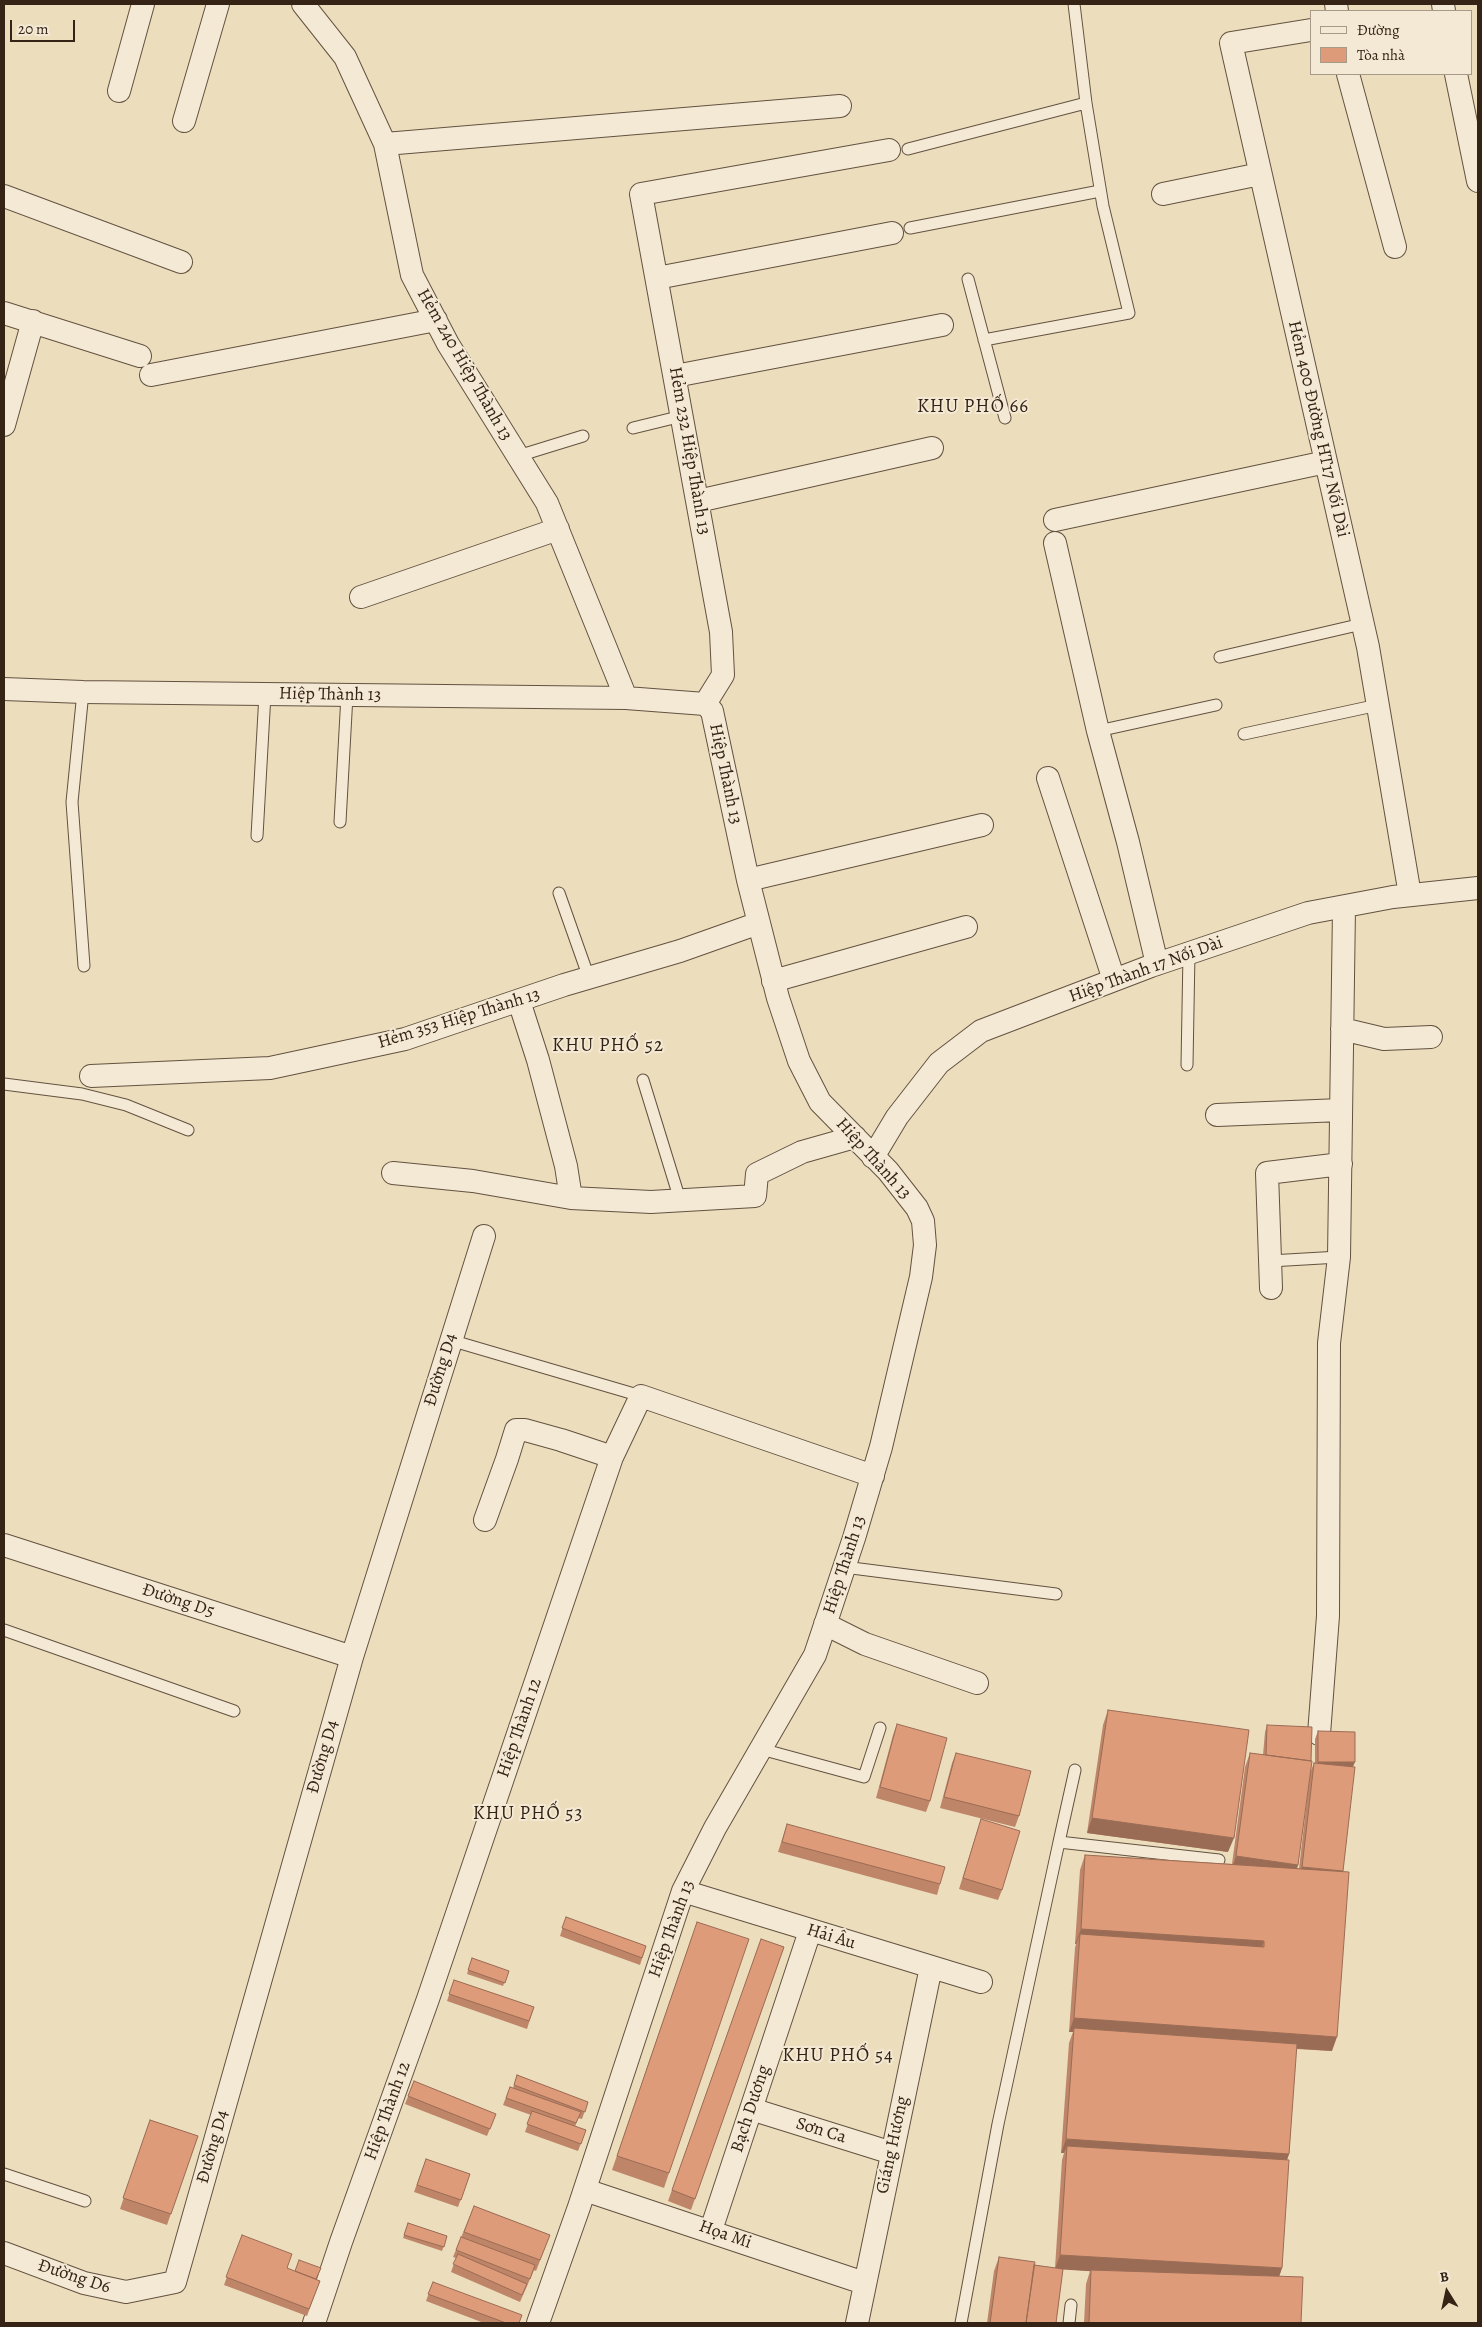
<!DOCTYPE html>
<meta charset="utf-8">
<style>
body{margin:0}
#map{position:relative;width:1482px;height:2327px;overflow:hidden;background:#ecddbd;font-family:Alegreya,serif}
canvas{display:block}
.frame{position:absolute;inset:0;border:5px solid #352316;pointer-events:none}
.legend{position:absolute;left:1310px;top:10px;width:162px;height:65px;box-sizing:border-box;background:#f3e9d4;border:1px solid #a79a88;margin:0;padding:6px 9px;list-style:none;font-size:15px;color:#352316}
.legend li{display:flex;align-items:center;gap:10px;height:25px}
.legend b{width:25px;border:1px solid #a79a88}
.north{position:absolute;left:1422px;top:2267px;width:50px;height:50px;-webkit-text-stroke:4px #f3e9d4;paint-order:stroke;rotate:350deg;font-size:14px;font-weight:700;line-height:20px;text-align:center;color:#352316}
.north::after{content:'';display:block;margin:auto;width:18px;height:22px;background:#352316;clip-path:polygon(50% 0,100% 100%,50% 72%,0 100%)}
.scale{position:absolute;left:10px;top:20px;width:65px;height:22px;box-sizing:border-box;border:2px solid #352316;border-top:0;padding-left:6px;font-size:15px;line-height:18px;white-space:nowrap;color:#352316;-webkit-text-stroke:4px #f3e9d4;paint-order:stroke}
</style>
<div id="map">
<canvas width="1482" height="2327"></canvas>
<div class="frame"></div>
<ul class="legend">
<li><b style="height:6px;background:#f3e9d4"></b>Đường</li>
<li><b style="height:14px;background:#dd9b79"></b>Tòa nhà</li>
</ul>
<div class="north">B</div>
<div class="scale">20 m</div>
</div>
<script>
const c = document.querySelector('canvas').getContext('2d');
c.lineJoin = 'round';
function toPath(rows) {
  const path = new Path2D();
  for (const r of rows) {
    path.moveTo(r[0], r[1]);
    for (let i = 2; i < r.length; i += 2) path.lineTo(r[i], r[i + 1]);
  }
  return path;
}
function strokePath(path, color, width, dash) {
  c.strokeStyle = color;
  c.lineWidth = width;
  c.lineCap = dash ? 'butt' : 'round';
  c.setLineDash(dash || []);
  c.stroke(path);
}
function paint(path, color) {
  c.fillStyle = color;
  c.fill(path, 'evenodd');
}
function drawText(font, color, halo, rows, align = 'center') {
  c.font = font + ' Alegreya,serif';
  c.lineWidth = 4;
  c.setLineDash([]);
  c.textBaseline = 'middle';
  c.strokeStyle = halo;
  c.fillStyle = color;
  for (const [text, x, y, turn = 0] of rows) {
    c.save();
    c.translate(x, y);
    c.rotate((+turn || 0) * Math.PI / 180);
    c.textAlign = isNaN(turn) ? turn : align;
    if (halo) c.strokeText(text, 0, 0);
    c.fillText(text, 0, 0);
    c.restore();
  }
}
const lane = toPath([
 [908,149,1086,103],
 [910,228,1100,191],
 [968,279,1005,418],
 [984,340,1129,313,1103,206,1086,103,1074,4],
 [633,428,682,416],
 [518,456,583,436],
 [1220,657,1362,624],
 [83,692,72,802,84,966],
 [1098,731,1216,705],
 [1244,734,1378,705],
 [340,822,347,695],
 [257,836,265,694],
 [559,893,589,978],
 [1187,1065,1189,953],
 [643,1080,680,1200],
 [4,1084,82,1094,126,1105,188,1130],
 [1270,1261,1339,1257],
 [450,1340,641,1396],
 [844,1567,1056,1594],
 [4,1630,234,1711],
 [761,1749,864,1777,880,1728],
 [1059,1842,1075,1770],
 [4,2174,85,2201],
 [961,2323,998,2124,1059,1842,1219,1860],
 [1069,2323,1071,2305]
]);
const street = toPath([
 [303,4,345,57,385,144,412,275,448,344,547,503,626,698],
 [1336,4,1337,11],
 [1443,4,1444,11],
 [1311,30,1231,43,1368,647,1410,895],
 [1348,74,1395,247],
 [1456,74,1478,181],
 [119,91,143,4],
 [184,121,218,4],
 [385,144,840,106],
 [1163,194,1260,174],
 [4,196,181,262],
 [657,278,892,233],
 [4,313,140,356],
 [151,375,436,320],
 [675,376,942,325],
 [4,425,33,321],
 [698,501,932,448],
 [1055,520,1326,462],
 [1055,543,1098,731,1128,842,1157,964],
 [361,597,558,529],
 [4,689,83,692,626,698,705,704,712,711,748,880,778,998,799,1061,820,1102,888,1171,917,1208,923,1221,925,1245,921,1277,881,1447,854,1538,815,1655,715,1828,683,1891,579,2207,538,2323],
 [705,704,723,675,721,632,641,194,889,150],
 [1048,778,1114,980],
 [748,880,982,825],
 [773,981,966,927],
 [519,1001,538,1060,566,1166,571,1198],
 [1342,1029,1384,1039,1431,1037],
 [91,1076,270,1068,405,1039,564,985,680,951,759,923],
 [1217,1115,1341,1110],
 [873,1157,897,1117,939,1063,981,1031,1151,966,1308,913,1393,897,1478,888],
 [393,1173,473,1181,571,1198,651,1202,755,1196,757,1174,802,1152,855,1137],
 [1271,1288,1267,1173,1341,1164],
 [485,1520,507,1459,516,1430,525,1430,561,1440,612,1457],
 [4,1545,352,1657],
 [825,1624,865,1644,977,1683],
 [1319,1734,1328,1616,1329,1343,1339,1257,1344,908],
 [683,1891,981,1982],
 [751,2109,892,2153],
 [585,2190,864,2283],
 [711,2230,810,1931],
 [4,2253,84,2283,126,2292,175,2282,352,1657,484,1236],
 [314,2323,341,2242,428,1999,612,1457,641,1396,873,1476],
 [857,2323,931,1967]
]);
strokePath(lane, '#635240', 13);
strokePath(street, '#635240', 24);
strokePath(lane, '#f3e9d4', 11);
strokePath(street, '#f3e9d4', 22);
paint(toPath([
 [1108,1710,1228,1852,1087,1833,1103,1725],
 [897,1724,930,1801,926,1812,876,1798,893,1735],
 [1267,1725,1298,1865,1297,1868,1299,1869,1310,1773,1314,1763,1315,1763,1315,1739,1318,1731,1353,1767,1343,1871,1332,2051,1296,2049,1289,2154,1287,2160,1282,2268,1279,2276,1301,2323,1084,2323,1086,2284,1090,2271,1063,2269,1056,2323,987,2323,994,2271,999,2257,1034,2265,1055,2268,1062,2160,1064,2153,1061,2153,1069,2043,1073,2032,1069,2032,1075,1948,1076,1944,1075,1944,1080,1870,1085,1855,1232,1864,1245,1767,1250,1753,1263,1755,1265,1732],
 [956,1753,1019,1816,1015,1827,940,1808,952,1763],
 [981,1819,1002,1890,998,1900,959,1889],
 [787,1824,940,1884,937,1895,778,1852],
 [566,1917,646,1946,640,1965,560,1936],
 [692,1936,669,2173,664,2188,612,2170],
 [761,1939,784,1947,691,2210,668,2201],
 [472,1958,509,1971,503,1986,467,1974],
 [454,1980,534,2007,527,2029,447,2001],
 [517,2075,588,2102,582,2119,578,2118,575,2127,586,2130,578,2151,525,2132,531,2115,503,2105,510,2087,513,2088],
 [414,2081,496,2114,487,2136,405,2104],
 [150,2120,198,2136,167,2225,120,2209],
 [426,2159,470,2174,458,2207,414,2192],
 [474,2206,550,2235,536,2271,534,2270,520,2302,451,2272,456,2258,453,2257],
 [408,2223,447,2236,442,2251,403,2238],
 [242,2235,287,2268,320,2281,307,2316,224,2285],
 [433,2282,519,2323,484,2323,426,2301]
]), '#be8568');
paint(toPath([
 [1318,1762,1355,1762,1352,1769,1315,1769],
 [1092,1818,1234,1838,1228,1852,1087,1833],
 [1236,1856,1298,1865,1293,1879,1231,1871],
 [1302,1867,1343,1872,1298,1878],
 [1081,1929,1264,1941,1259,1955,1080,1934,1076,1944,1075,1944],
 [1074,2018,1337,2037,1332,2051,1074,2033,1074,2028,1073,2032,1069,2032],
 [1066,2139,1289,2154,1284,2168,1067,2146,1064,2153,1061,2153],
 [1060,2255,1282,2268,1277,2283,1055,2269]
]), '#9b6c55');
const building = toPath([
 [1108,1710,1249,1730,1234,1838,1092,1818,1108,1710],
 [897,1724,947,1738,930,1801,880,1787,897,1724],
 [1267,1725,1312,1727,1311,1761,1266,1755,1267,1725],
 [1318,1731,1355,1732,1355,1762,1318,1762,1318,1731],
 [956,1753,1031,1771,1019,1816,944,1797,956,1753],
 [1250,1753,1312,1761,1298,1865,1236,1856,1250,1753],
 [1314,1763,1355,1767,1343,1871,1302,1867,1314,1763],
 [981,1819,1020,1831,1002,1890,963,1878,981,1819],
 [787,1824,945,1867,940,1884,782,1842,787,1824],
 [1085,1855,1349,1872,1337,2037,1074,2018,1080,1934,1264,1947,1264,1941,1081,1929,1085,1855],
 [566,1917,646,1946,642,1958,562,1928,566,1917],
 [697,1922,749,1939,669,2173,617,2156,697,1922],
 [761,1939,784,1947,695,2199,672,2190,761,1939],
 [472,1958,509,1971,505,1983,468,1970,472,1958],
 [454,1980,534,2007,529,2021,449,1994,454,1980],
 [1074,2028,1297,2044,1289,2154,1066,2139,1074,2028],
 [517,2075,588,2102,585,2112,514,2085,517,2075],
 [414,2081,496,2114,490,2129,408,2096,414,2081],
 [510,2087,581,2112,576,2123,506,2098,510,2087],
 [532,2111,586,2130,581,2144,527,2124,532,2111],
 [150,2120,198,2136,171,2214,123,2198,150,2120],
 [1067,2146,1289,2160,1282,2268,1060,2255,1067,2146],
 [426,2159,470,2174,461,2200,417,2185,426,2159],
 [474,2206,550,2235,540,2260,464,2232,474,2206],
 [408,2223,447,2236,444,2247,404,2235,408,2223],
 [242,2235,292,2254,287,2268,320,2281,309,2309,226,2277,242,2235],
 [461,2237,535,2265,530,2279,456,2250,461,2237],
 [458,2254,527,2284,522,2295,453,2264,458,2254],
 [999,2257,1035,2262,1026,2323,990,2323,999,2257],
 [299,2260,321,2268,316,2279,295,2271,299,2260],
 [1034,2265,1063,2269,1056,2323,1026,2323,1034,2265],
 [1091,2270,1303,2277,1301,2323,1089,2323,1091,2270],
 [433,2282,522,2315,519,2323,506,2323,428,2294,433,2282]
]);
paint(building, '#dd9b79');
strokePath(building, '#9b6c55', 1);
drawText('18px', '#352316', '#f3e9d4', [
 ["Hẻm 240 Hiệp Thành 13",464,365,60],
 ["Hẻm 400 Đường HT17 Nối Dài",1318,429,77],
 ["Hẻm 232 Hiệp Thành 13",689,451,80],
 ["Hiệp Thành 13",330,695,1],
 ["Hiệp Thành 13",725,774,78],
 ["Hiệp Thành 17 Nối Dài",1146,970,-20],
 ["Hẻm 353 Hiệp Thành 13",459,1019,-17],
 ["Hiệp Thành 13",873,1159,48],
 ["Đường D4",441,1370,-73],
 ["Hiệp Thành 13",845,1565,-72],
 ["Đường D5",178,1601,18],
 ["Hiệp Thành 12",520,1728,-71],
 ["Đường D4",323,1757,-74],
 ["Hiệp Thành 13",672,1929,-70],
 ["Hải Âu",831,1937,17],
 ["Bạch Dương",751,2109,-72],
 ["Hiệp Thành 12",388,2111,-70],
 ["Sơn Ca",821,2131,17],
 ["Giáng Hương",893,2145,-78],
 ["Đường D4",213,2147,-74],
 ["Họa Mi",725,2235,19],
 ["Đường D6",74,2277,18]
]);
c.letterSpacing = '1px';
drawText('19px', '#352316', '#f3e9d4', [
 ["KHU PHỐ 66",973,407],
 ["KHU PHỐ 52",608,1046],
 ["KHU PHỐ 53",528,1814],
 ["KHU PHỐ 54",838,2056]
]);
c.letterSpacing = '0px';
</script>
